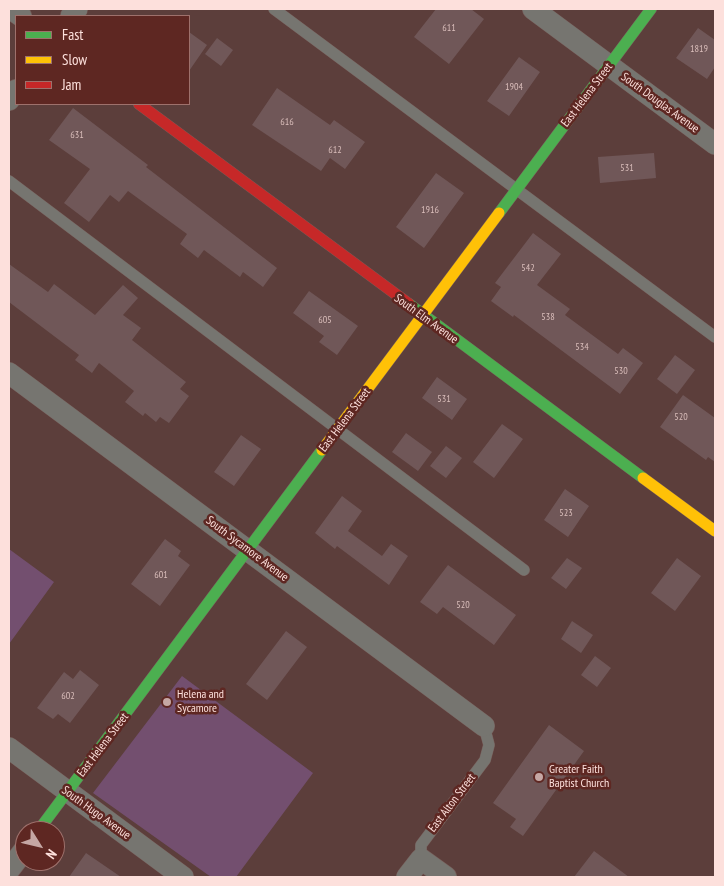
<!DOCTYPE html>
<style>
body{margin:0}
#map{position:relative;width:724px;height:886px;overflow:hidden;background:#5c3e3b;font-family:"PT Sans Narrow",sans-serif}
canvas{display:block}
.frame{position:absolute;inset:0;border:10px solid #fde0dc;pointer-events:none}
.legend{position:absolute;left:15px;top:15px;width:175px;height:90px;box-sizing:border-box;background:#5e2722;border:1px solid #9e716c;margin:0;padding:6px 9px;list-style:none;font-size:15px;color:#fde0dc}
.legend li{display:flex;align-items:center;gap:10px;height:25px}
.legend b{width:25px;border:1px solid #9e716c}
.north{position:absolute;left:15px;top:821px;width:50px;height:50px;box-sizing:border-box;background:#5e2722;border:1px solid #9e716c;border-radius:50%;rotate:126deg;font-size:14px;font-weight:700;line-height:20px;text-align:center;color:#fde0dc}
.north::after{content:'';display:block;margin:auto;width:18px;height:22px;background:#c5a7a4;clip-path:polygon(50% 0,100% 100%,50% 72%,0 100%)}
</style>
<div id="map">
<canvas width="724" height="886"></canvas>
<div class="frame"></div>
<ul class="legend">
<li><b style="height:6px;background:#4caf50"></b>Fast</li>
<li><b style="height:6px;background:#ffc107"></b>Slow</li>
<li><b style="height:6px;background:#c62828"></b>Jam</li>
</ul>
<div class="north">N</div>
</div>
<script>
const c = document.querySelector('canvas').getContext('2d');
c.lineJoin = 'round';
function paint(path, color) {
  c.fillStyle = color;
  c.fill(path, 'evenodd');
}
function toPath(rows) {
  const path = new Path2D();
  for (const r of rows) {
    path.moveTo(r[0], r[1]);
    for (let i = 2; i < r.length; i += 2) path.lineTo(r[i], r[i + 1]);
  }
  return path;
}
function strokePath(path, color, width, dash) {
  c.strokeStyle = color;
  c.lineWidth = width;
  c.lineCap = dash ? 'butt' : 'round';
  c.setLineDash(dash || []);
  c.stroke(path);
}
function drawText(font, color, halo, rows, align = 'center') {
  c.font = font + ' "PT Sans Narrow",sans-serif';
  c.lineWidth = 5;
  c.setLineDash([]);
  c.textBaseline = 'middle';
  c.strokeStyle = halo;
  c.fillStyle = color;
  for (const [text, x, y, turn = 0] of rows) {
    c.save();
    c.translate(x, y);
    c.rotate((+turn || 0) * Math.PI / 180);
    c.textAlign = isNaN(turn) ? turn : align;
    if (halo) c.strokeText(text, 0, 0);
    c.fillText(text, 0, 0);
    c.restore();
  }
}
paint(toPath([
 [9,549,54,582,9,644],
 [182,676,313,773,236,877,211,877,93,793]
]), '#734f6f');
paint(toPath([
 [436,9,471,9,484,19,449,64,414,37],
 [698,28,715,40,715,67,707,79,676,58],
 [189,32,207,45,189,71],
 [217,38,233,50,221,66,205,54],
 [519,57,540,72,509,116,487,101],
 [277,88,330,125,334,120,365,142,345,169,330,158,321,171,252,125],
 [73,108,148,165,146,167,277,268,263,287,243,272,240,277,204,250,198,258,180,244,187,234,128,191,119,202,110,195,89,222,64,203,90,169,49,140],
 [654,153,656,178,600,183,598,157],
 [436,173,464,193,424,248,396,227],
 [533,233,561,254,537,285,570,309,565,315,618,354,623,348,643,363,620,394,514,315,513,317,491,301,501,287,495,283],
 [9,264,48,292,54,284,95,315,123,285,138,298,123,315,141,328,132,340,186,382,180,389,189,396,169,423,160,417,156,422,145,413,143,416,125,402,134,391,99,363,92,373,75,360,79,355,9,302],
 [309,291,358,326,337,355,319,342,324,336,293,313],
 [675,355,695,370,677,394,657,379],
 [437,377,467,399,452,420,422,398],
 [683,395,715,418,715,462,708,457,706,460,660,427],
 [502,424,523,439,494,478,473,462],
 [406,433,432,452,418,471,392,452],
 [241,435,261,449,234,486,214,472],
 [446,446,462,458,446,478,430,466],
 [565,489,589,506,568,537,544,520],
 [342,496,362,511,348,531,382,556,391,544,408,556,389,585,337,546,335,549,315,533],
 [165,539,181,551,178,556,190,565,160,606,131,584],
 [567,558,582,568,566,589,551,578],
 [677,558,701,576,675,611,651,593],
 [448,565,516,615,494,645,443,607,437,614,420,602],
 [572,621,593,635,581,653,561,639],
 [286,631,307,647,267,700,246,684],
 [595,656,611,668,597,687,581,675],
 [80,670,99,685,70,723,58,714,53,719,37,708,64,672,73,679],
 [549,725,584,751,523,836,510,827,516,819,493,803],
 [594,851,629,877,574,877],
 [86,853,121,877,69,877]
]), '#705758');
const lane = toPath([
 [274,9,715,337],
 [9,181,524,570],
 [421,859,421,845,485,760,489,745,484,726]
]);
const street = toPath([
 [11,9,21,16],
 [533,9,715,144],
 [71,16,77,9],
 [9,100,16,90],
 [9,373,484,726],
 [9,748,183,877],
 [9,870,25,849],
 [407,877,421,859,446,877]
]);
const fast = toPath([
 [499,213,651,9],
 [409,304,643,478],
 [38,831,322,450]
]);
const slow = toPath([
 [322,450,499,213],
 [643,478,715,531]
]);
const jam = toPath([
 [139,104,409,304]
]);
strokePath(lane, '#775e5a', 12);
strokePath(street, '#775e5a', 22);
strokePath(fast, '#775e5a', 12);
strokePath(slow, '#775e5a', 12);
strokePath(jam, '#775e5a', 12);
strokePath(lane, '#767570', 11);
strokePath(street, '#767570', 21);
strokePath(fast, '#4caf50', 11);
strokePath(slow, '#ffc107', 11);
strokePath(jam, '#c62828', 11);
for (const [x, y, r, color] of [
 [167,702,5,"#c5a7a4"],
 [539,777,5,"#c5a7a4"]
]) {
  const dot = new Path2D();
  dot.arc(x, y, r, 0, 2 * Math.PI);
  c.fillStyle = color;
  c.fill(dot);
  strokePath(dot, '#5e2722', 2);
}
drawText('10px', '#dabebb', null, [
 ["611",449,28],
 ["1819",699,49],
 ["1904",514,87],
 ["616",287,122],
 ["631",77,135],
 ["612",335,150],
 ["531",627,168],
 ["1916",430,210],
 ["542",528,268],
 ["538",548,317],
 ["605",325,320],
 ["534",582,347],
 ["530",621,371],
 ["531",444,399],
 ["520",681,417],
 ["523",566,513],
 ["601",161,575],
 ["520",463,605],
 ["602",68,696]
]);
drawText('12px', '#fde0dc', '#5e2722', [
 ["East Helena Street",587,95,-53],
 ["South Douglas Avenue",660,103,36],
 ["South Elm Avenue",426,319,36],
 ["East Helena Street",345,420,-53],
 ["South Sycamore Avenue",247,549,37],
 ["East Helena Street",103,745,-53],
 ["East Alton Street",452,803,-53],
 ["South Hugo Avenue",96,813,36]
]);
drawText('12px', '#fde0dc', '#5e2722', [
 ["Helena and",177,695],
 ["Sycamore",177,709],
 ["Greater Faith",549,770],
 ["Baptist Church",549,784]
], 'left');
</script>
